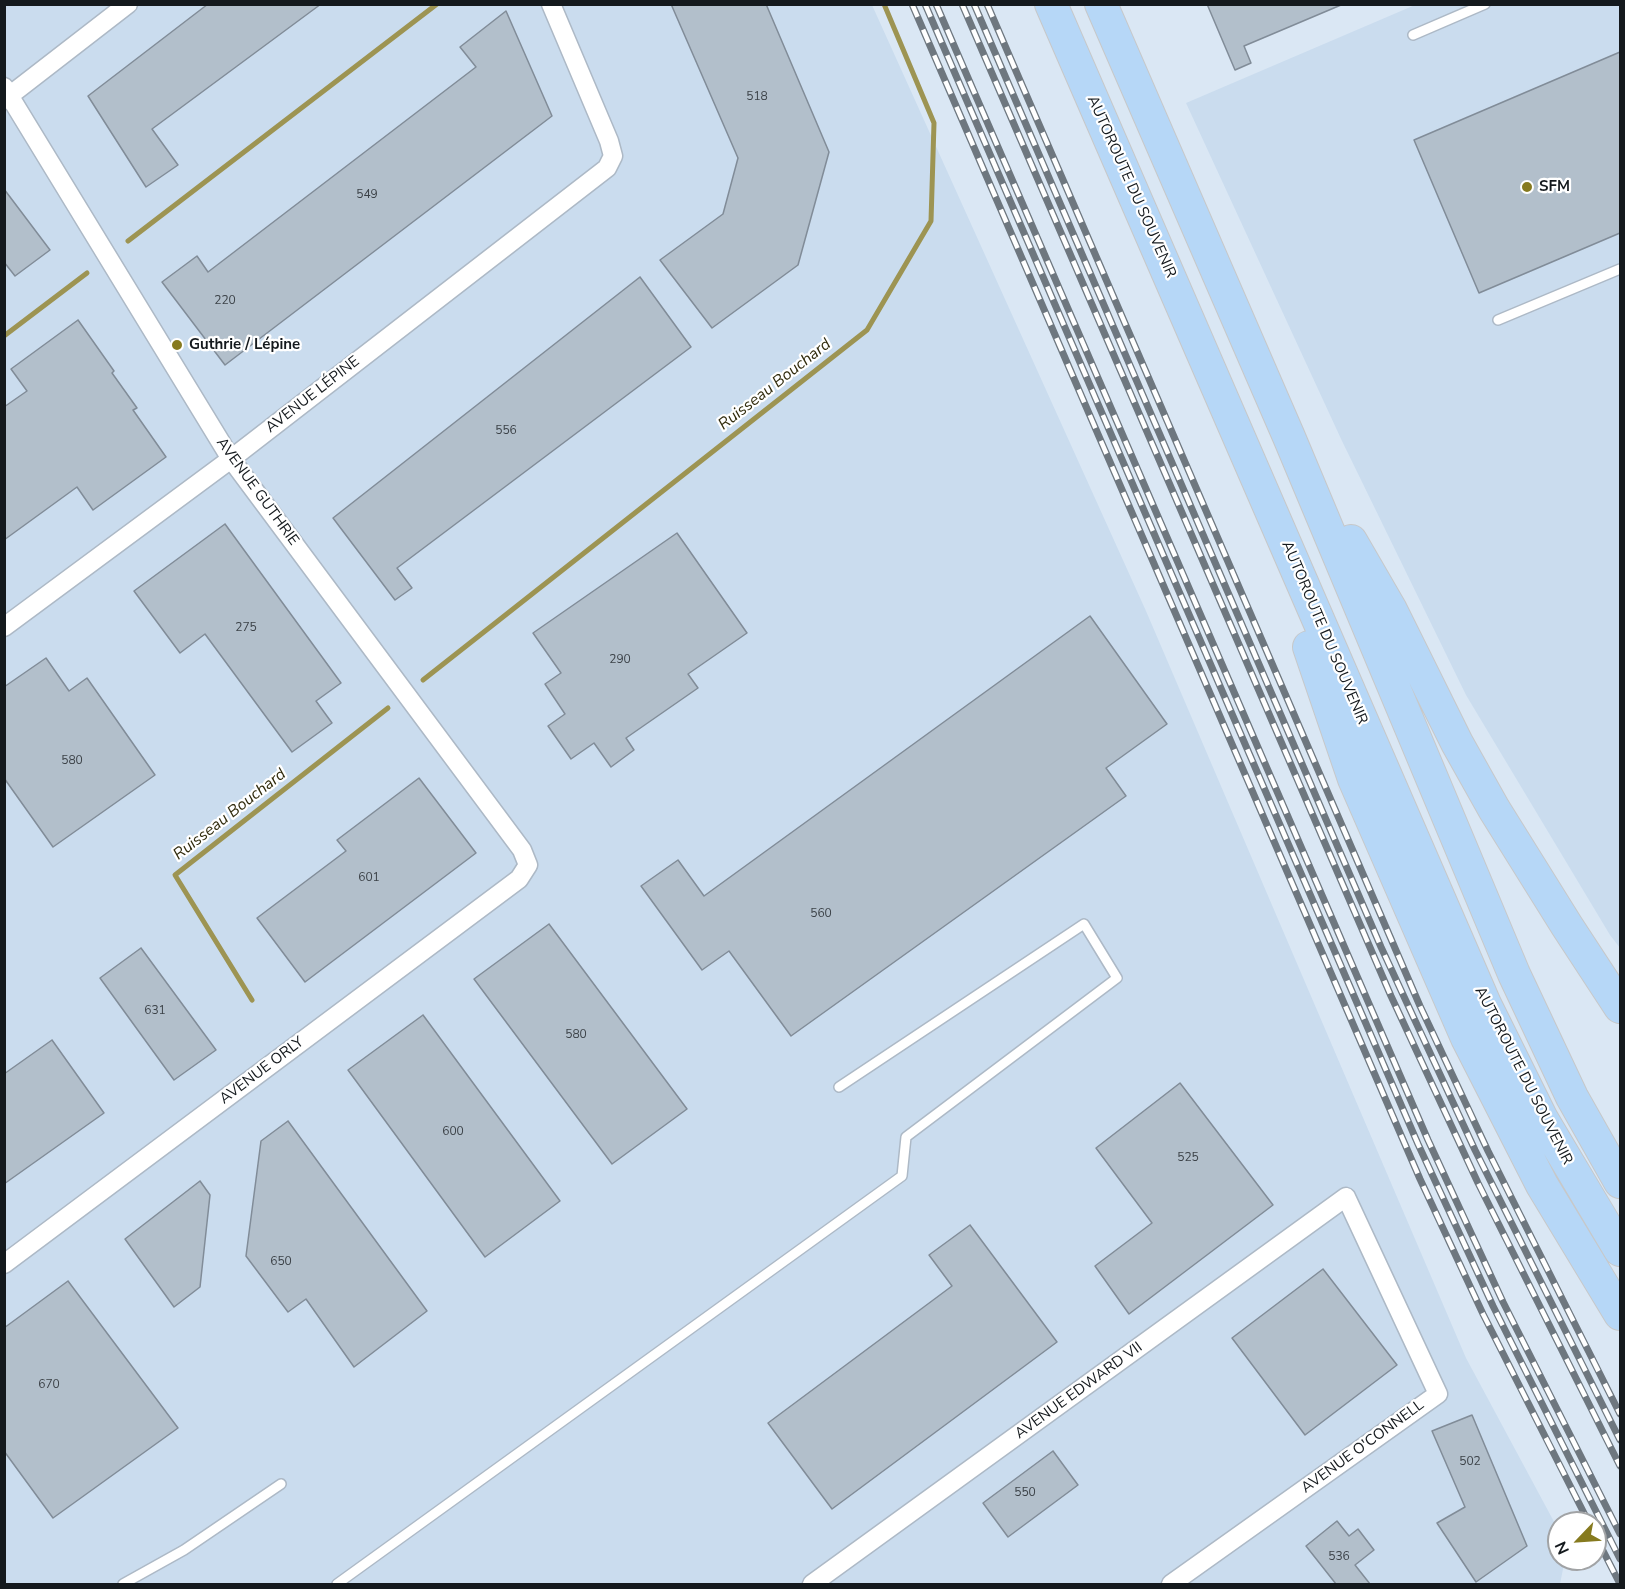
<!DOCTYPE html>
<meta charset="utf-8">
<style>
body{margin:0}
#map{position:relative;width:1625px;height:1589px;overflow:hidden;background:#dae7f4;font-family:"Nunito Sans",sans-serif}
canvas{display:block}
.frame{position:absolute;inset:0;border:6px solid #14191d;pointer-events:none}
.north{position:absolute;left:1547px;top:1511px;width:60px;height:60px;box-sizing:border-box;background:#fff;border:2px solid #a1a3a5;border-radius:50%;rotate:245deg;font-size:16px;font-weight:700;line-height:24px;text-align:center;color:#14191d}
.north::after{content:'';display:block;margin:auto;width:21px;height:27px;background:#867a1f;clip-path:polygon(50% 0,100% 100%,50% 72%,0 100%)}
</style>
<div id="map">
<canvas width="1625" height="1589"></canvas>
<div class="frame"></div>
<div class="north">N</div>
</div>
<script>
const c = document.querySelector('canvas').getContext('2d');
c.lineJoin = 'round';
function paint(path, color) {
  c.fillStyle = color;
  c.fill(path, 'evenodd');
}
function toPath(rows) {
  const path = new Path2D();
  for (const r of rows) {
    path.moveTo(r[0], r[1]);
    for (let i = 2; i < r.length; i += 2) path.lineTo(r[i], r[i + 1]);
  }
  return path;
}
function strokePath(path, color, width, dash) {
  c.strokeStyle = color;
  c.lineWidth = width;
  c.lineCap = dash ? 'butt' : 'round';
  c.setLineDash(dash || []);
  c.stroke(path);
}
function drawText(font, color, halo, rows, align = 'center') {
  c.font = font + ' "Nunito Sans",sans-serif';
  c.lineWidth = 4.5;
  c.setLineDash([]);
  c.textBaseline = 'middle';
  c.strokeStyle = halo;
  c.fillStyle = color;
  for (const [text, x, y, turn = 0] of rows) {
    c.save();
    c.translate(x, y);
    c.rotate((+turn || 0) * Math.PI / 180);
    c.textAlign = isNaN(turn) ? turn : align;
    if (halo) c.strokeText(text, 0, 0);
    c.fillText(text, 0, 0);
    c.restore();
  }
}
paint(toPath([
 [5,5,872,5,1146,611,1466,1358,1559,1531,1559,1559,1565,1559,1560,1584,5,1584],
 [1415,5,1620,5,1620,948,1610,935,1466,695,1342,441,1186,103]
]), '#cadcee');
strokePath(toPath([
 [128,241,437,4],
 [4,336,87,273],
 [423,680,867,330,931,221,934,123,884,4],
 [252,1000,175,875,388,708]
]), '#9d9452', 5);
const building = toPath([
 [208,4,321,4,152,129,178,165,146,187,88,96,208,4],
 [671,4,766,4,829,152,798,265,712,328,660,260,723,214,738,158,671,4],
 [1207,4,1341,5,1244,46,1251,63,1235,70,1207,4],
 [506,11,552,116,225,365,162,282,197,256,208,272,476,67,460,47,506,11],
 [1620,52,1620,233,1479,293,1414,140,1620,52],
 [4,189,50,250,15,276,4,262,4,189],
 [640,277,691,347,397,568,412,588,395,600,333,518,640,277],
 [78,320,114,371,112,373,137,408,133,410,166,457,93,510,77,487,4,540,4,407,27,391,11,369,78,320],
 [225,524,341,683,316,701,332,723,292,752,205,634,180,653,134,591,225,524],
 [677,533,747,633,688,674,698,688,626,738,634,750,611,767,594,743,571,759,548,726,565,714,545,684,561,673,533,633,677,533],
 [1090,616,1167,724,1106,768,1126,796,791,1036,729,951,702,970,641,886,678,860,704,896,1090,616],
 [46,658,69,691,87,678,155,775,53,847,4,778,4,687,46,658],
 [419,778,476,853,305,982,257,918,346,851,337,840,419,778],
 [549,924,687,1109,612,1164,474,979,549,924],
 [141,948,216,1050,174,1080,100,978,141,948],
 [423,1015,560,1201,485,1257,348,1070,423,1015],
 [52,1040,104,1113,4,1184,4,1074,52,1040],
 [1180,1083,1273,1205,1129,1314,1095,1266,1152,1223,1096,1148,1180,1083],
 [288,1121,427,1311,354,1367,306,1299,288,1312,246,1256,261,1141,288,1121],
 [200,1181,210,1195,200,1287,174,1307,125,1239,200,1181],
 [970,1225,1057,1342,832,1509,768,1423,952,1286,929,1255,970,1225],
 [1323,1269,1397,1365,1305,1435,1232,1338,1323,1269],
 [68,1281,178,1428,53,1518,4,1451,4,1328,68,1281],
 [1472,1415,1527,1546,1476,1582,1437,1523,1465,1507,1432,1431,1472,1415],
 [1053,1451,1078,1485,1008,1537,983,1503,1053,1451],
 [1337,1521,1349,1536,1358,1529,1374,1550,1355,1565,1370,1584,1336,1584,1306,1546,1337,1521]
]);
paint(building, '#b2bfcb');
strokePath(building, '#818c98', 1.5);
const lane = toPath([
 [1413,35,1485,4],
 [1498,320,1620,269],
 [123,1584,184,1550,281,1484],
 [337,1584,902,1176,906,1137,1117,978,1084,924,839,1087]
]);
const street = toPath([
 [4,87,231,459,522,850,528,865,519,879,4,1264],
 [4,100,128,4],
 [4,627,231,459,607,168,613,156,609,141,551,4],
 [812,1584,1346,1197,1438,1394,1171,1584]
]);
const highway = toPath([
 [1051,4,1485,1004,1542,1119,1620,1250],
 [1101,4,1289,437,1514,974,1572,1097,1620,1182],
 [1351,541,1391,610,1457,743,1494,809,1567,926,1620,1007],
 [1309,647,1354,779,1467,1038,1542,1185,1620,1314]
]);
strokePath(lane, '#adb9c6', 12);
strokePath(street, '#adb9c6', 21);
strokePath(highway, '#c7c8c9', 34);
strokePath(lane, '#fff', 9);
strokePath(street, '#fff', 18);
strokePath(highway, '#b6d7f7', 32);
const rail = toPath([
 [912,4,1420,1179,1483,1314,1589,1523],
 [925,4,1418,1144,1493,1306,1620,1559],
 [936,4,1428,1140,1503,1302,1620,1534],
 [962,4,1391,996,1478,1183,1620,1466],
 [974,4,1381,947,1475,1150,1620,1440],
 [987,4,1420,1006,1488,1151,1620,1414],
 [1595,1535,1620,1584]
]);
strokePath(rail, '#6e777f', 7);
strokePath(rail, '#fff', 4.5, [14]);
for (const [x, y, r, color] of [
 [1527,187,6,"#867a1f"],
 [177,345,6,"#867a1f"]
]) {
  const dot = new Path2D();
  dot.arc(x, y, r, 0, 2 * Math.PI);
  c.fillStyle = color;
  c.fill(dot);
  strokePath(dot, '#fff', 2);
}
drawText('12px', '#3c4248', null, [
 ["518",757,97],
 ["549",367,195],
 ["220",225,301],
 ["556",506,431],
 ["275",246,628],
 ["290",620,660],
 ["580",72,761],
 ["601",369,878],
 ["560",821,914],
 ["631",155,1011],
 ["580",576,1035],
 ["600",453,1132],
 ["525",1188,1158],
 ["650",281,1262],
 ["670",49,1385],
 ["502",1470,1462],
 ["550",1025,1493],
 ["536",1339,1557]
]);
drawText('15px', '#14191d', '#fff', [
 ["AUTOROUTE DU SOUVENIR",1131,187,66],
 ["AVENUE LÉPINE",313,395,-38],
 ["AVENUE GUTHRIE",257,492,54],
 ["AUTOROUTE DU SOUVENIR",1324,633,67],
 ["AVENUE ORLY",262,1071,-37],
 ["AUTOROUTE DU SOUVENIR",1523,1076,63],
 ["AVENUE EDWARD VII",1079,1391,-36],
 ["AVENUE O'CONNELL",1363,1447,-36]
]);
drawText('bold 15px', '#14191d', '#fff', [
 ["SFM",1539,187],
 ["Guthrie / Lépine",189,345]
], 'left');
drawText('italic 16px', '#302b0d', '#fff', [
 ["Ruisseau Bouchard",775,385,-38],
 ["Ruisseau Bouchard",230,815,-38]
]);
</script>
